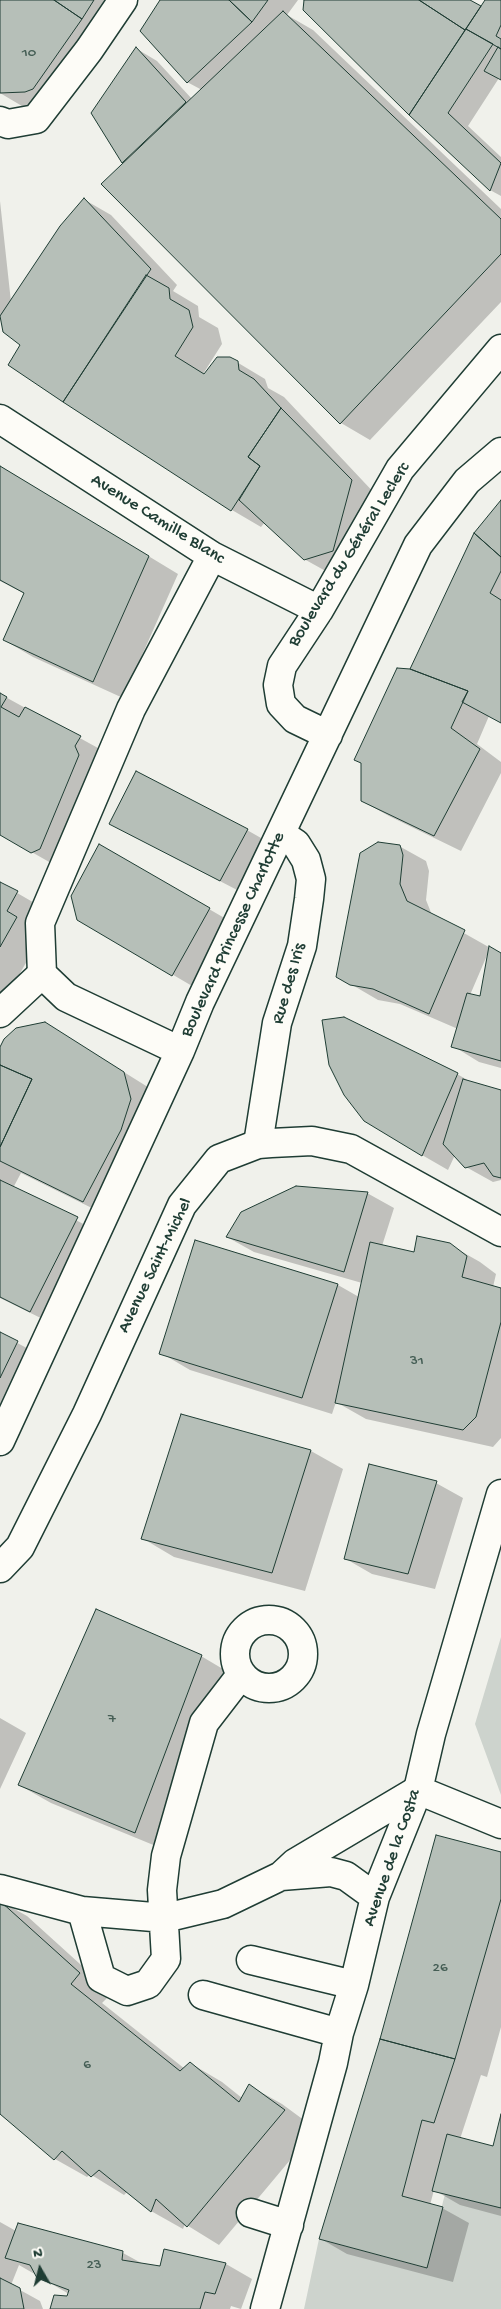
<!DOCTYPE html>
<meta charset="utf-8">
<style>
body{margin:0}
#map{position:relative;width:501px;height:2309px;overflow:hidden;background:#f0f1eb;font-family:"Gochi Hand",sans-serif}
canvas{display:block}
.north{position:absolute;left:15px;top:2244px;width:50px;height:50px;-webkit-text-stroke:4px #fdfcf7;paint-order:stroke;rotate:352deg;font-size:14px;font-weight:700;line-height:20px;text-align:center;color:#1f3d34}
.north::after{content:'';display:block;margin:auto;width:18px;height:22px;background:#1f3d34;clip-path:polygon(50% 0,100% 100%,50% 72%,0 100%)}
</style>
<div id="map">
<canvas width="501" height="2309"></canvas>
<div class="north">N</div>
</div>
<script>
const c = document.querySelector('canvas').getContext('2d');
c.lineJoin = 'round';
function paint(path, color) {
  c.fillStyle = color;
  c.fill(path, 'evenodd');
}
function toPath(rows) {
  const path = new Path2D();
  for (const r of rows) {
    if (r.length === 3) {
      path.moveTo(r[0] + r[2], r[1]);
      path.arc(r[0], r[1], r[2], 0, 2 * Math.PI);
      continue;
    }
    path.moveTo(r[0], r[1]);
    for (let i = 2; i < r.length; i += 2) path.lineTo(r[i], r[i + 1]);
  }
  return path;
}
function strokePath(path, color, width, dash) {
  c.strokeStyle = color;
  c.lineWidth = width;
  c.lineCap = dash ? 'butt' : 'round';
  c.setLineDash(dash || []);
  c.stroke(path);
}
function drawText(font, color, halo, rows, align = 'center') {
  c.font = font + ' "Gochi Hand",sans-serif';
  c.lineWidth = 4.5;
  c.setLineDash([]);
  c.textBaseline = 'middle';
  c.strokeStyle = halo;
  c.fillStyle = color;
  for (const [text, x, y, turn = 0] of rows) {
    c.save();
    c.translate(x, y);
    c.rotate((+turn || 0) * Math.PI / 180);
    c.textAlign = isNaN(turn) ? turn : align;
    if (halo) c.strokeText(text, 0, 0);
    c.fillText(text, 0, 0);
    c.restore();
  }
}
paint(toPath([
 [501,1637,501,1795,475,1724],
 [445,2194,501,2208,501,2309,304,2309,319,2239,426,2268]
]), '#cdd3cd');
paint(toPath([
 [0,0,123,0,27,109,0,93],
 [162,0,298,0,287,15,313,30,501,209,501,302,370,440,341,423,123,162,137,49,157,61,192,99,202,90,187,82],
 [306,0,470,0,482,7,486,0,501,0,501,79,499,78,468,126,501,157,501,196,490,190,410,114,304,9],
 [85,200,111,215,177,285,173,291,198,306,199,317,218,328,222,344,203,374,206,375,230,358,265,379,268,388,284,397,378,497,331,574,304,559,265,522,261,527,232,510,64,401,1,315,0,317,0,201,11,302],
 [0,466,178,574,123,698,33,657,4,640,25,594,0,581],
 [501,502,501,723,489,716,477,744,501,762,501,773,461,851,389,816,362,801,411,671],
 [0,694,107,753,58,867,0,834],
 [247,830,268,842,241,892,131,835],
 [100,846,240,927,204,993,78,919],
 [399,846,426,861,429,871,426,900,432,915,501,954,501,1068,479,1062,453,1046,458,1029,400,1004,378,1000,337,976],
 [488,953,481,997,470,995],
 [0,883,43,908,43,933,3,1003,0,1001],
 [71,1039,151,1089,110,1217,21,1173,13,1188,103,1234,57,1326,0,1298,0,1051],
 [457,1074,471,1082,501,1091,501,1180,493,1182,466,1167,455,1155,448,1170,422,1155],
 [367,1193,394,1208,382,1246,415,1254,450,1245,480,1262,496,1274,493,1287,501,1289,501,1438,493,1447,366,1419,336,1402,332,1414,190,1370,161,1353,338,1285,359,1297,362,1283,254,1252,227,1237],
 [0,1334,44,1357,0,1447],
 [311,1451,343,1469,305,1591,174,1557,142,1538],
 [436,1483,463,1498,435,1589,372,1574,346,1559],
 [201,1656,233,1675,168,1851,51,1803,19,1785],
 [0,1718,26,1733,0,1789],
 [501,1854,501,2027,487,2077,481,2075,460,2139,494,2147,501,2119,501,2216,460,2205,434,2190,430,2205,442,2208,469,2223,453,2282,347,2254,321,2239],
 [0,1901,27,1916,112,1993,102,2003,185,2069,190,2063,222,2082,242,2098,250,2086,282,2104,316,2129,219,2245,185,2224,183,2229,151,2211,127,2192,124,2195,90,2174,87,2177,55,2159,0,2113],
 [0,2222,16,2231,18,2225,123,2253,145,2265,161,2268,226,2264,252,2279,241,2309,231,2306,230,2309,51,2309,69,2294,19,2265,11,2285,40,2301,43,2309,0,2309]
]), '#0003');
const building = toPath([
 [0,0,54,0,82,19,33,89,25,92,0,93,0,0],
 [54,0,94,0,82,19,54,0],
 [160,0,229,0,252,22,187,83,140,31,160,0],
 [229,0,268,0,252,22,229,0],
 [304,0,419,0,465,30,409,115,303,10,304,0],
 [419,0,470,0,481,6,465,30,419,0],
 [485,0,501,0,501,25,496,36,501,39,501,49,466,29,485,0],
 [283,11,501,219,501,254,340,424,101,184,283,11],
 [466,29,493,44,448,113,501,163,490,191,409,115,466,29],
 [136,47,186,102,122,163,91,113,136,47],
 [498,47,501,49,501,80,484,71,498,47],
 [84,198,151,269,63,402,8,365,20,345,3,332,0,316,60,226,84,198],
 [146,275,169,288,170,299,189,310,193,327,175,356,204,374,217,357,230,357,238,361,239,370,254,379,281,408,248,457,260,466,231,511,63,402,146,275],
 [281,408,352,480,333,551,304,560,239,500,260,466,248,457,281,408],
 [0,466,149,556,93,682,3,640,24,593,0,580,0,466],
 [501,500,501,557,474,533,501,500],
 [474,533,501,557,501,571,490,593,501,600,501,723,462,702,468,691,410,669,474,533],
 [397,668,410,669,468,691,451,728,480,749,434,836,361,801,361,763,354,760,397,668],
 [0,693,7,697,1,707,19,717,25,707,81,736,75,746,79,755,40,849,31,853,0,835,0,693],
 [136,771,248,829,220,881,109,824,136,771],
 [378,842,400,845,403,855,400,884,407,901,465,930,429,1014,373,989,350,985,336,977,360,853,378,842],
 [99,844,210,908,172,976,77,920,71,896,99,844],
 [0,882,18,891,7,911,17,917,0,947,0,882],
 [489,946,501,953,501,1061,451,1047,467,993,480,996,489,946],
 [344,1017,458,1073,422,1156,364,1121,344,1095,329,1065,322,1020,344,1017],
 [45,1022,124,1072,131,1099,121,1130,83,1202,0,1161,0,1147,32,1079,0,1065,0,1047,4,1039,16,1028,45,1022],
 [0,1065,32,1079,0,1147,0,1065],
 [463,1079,501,1090,501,1178,493,1176,484,1163,465,1168,443,1144,463,1079],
 [0,1180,78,1217,30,1312,0,1297,0,1180],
 [296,1186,368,1192,344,1272,226,1237,241,1212,296,1186],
 [417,1236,450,1243,467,1256,462,1277,501,1288,501,1322,476,1417,463,1430,335,1403,370,1242,414,1252,417,1236],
 [195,1240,338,1284,302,1398,159,1354,195,1240],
 [0,1332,18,1341,0,1378,0,1332],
 [181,1414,311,1450,272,1573,141,1539,181,1414],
 [369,1464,437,1481,408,1574,344,1559,369,1464],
 [96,1609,202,1655,135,1833,18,1785,96,1609],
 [436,1835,501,1852,501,1899,455,2059,380,2039,436,1835],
 [0,1901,80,1973,71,1984,180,2071,190,2062,239,2102,249,2084,285,2110,187,2227,156,2199,151,2212,99,2170,91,2177,62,2151,54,2160,0,2114,0,1901],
 [380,2039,455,2059,434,2123,422,2120,402,2196,443,2207,427,2268,319,2239,380,2039],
 [501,2114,501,2208,432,2191,447,2134,493,2146,501,2114],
 [18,2223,123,2251,122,2260,160,2266,164,2249,226,2263,215,2294,205,2292,200,2309,50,2309,54,2295,67,2296,69,2290,37,2278,30,2265,5,2258,18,2223],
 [0,2278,20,2288,24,2309,0,2309,0,2278]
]);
paint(building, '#b6bfb8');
strokePath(building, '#1f3d34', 1);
const minor = toPath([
 [0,121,8,124,36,119,89,50,123,0],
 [0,1013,42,974],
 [258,1144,277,1023,302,946,309,899,311,879,306,860,296,844,281,834],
 [269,1654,34],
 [281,1876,331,1872,346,1876,375,1897],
 [0,1889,82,1911,165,1918,223,1904,281,1876,295,1863,418,1790],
 [82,1911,101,1978,127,1991,148,1984,166,1959,162,1890,166,1856,204,1723,241,1675],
 [251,1960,354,1985],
 [203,1995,339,2033],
 [251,2213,289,2225],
 [265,2309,333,2063,339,2033,354,1985,375,1897,418,1790]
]);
const major = toPath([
 [0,419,212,556,319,610],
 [328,735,295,719,281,704,278,685,282,666,319,610,400,469,501,349],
 [180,1051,66,997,42,974,40,923,131,709,212,556],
 [0,1441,180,1051,200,1002,418,545,467,481,501,452],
 [501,1494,431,1734,418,1790,501,1824],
 [0,1568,20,1547,87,1414,182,1205,219,1159,258,1144,271,1143,312,1141,351,1149,501,1232]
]);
strokePath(minor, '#1f3d34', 31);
strokePath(major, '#1f3d34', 31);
strokePath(minor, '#fdfcf7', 28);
strokePath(major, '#fdfcf7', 28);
drawText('15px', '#455e55', null, [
 ["10",29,54],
 ["31",417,1362],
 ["7",112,1720],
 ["26",440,1969],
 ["6",87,2066],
 ["23",94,2266]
]);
drawText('18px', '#1f3d34', '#fdfcf7', [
 ["Avenue Camille Blanc",157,520,32],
 ["Boulevard du Général Leclerc",350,555,-58],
 ["Boulevard Princesse Charlotte",234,935,-65],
 ["Rue des Iris",290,984,-74],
 ["Avenue Saint-Michel",156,1266,-64],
 ["Avenue de la Costa",393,1858,-71]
]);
</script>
